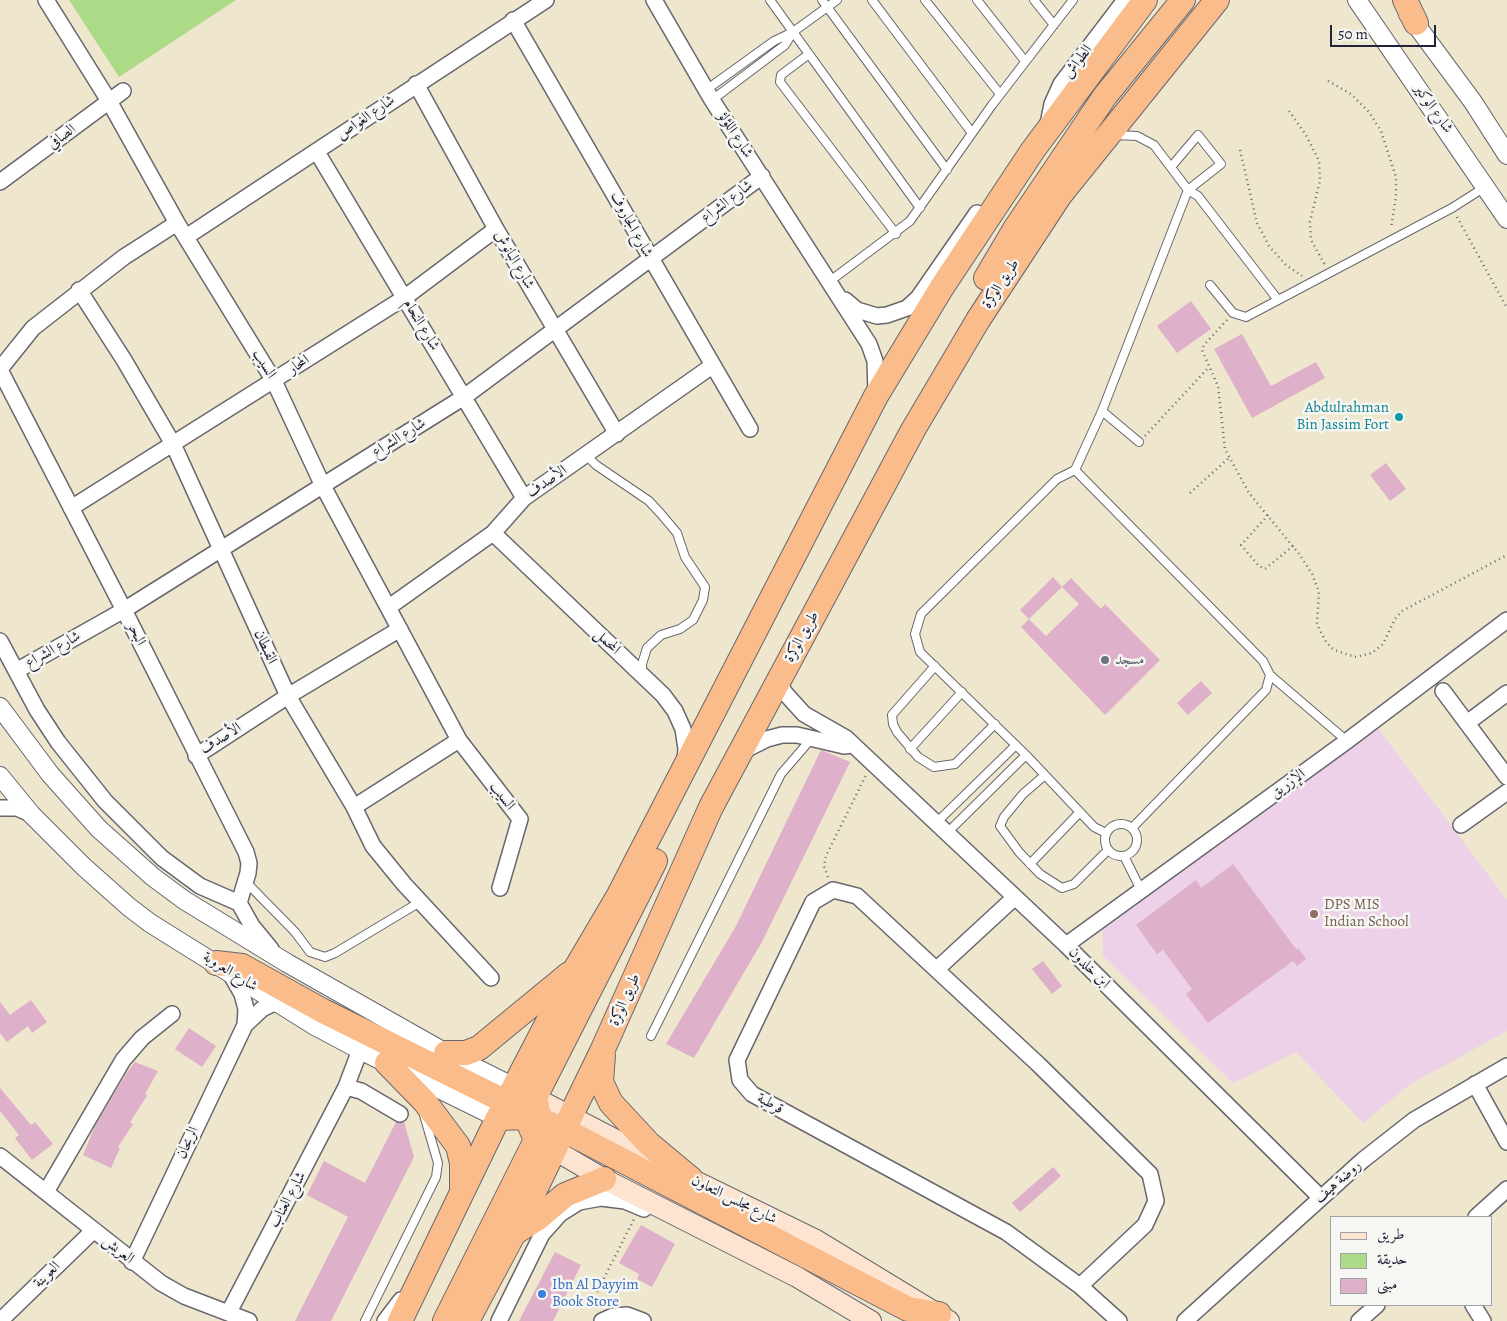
<!DOCTYPE html>
<meta charset="utf-8">
<style>
body{margin:0}
#map{position:relative;width:1507px;height:1321px;overflow:hidden;background:#eee6cd;font-family:Alegreya,Amiri,serif}
canvas{display:block}
.legend{position:absolute;left:1330px;top:1216px;width:162px;height:90px;box-sizing:border-box;background:#f6f6f2;border:1px solid #a1a1a9;margin:0;padding:6px 9px;list-style:none;font-size:15px;color:#22223b}
.legend li{display:flex;align-items:center;gap:10px;height:25px}
.legend b{width:25px;border:1px solid #a1a1a9}
.scale{position:absolute;left:1330px;top:25px;width:106px;height:22px;box-sizing:border-box;border:2px solid #22223b;border-top:0;padding-left:6px;font-size:15px;line-height:18px;white-space:nowrap;color:#22223b;-webkit-text-stroke:4px #f6f6f2;paint-order:stroke}
</style>
<div id="map">
<canvas width="1507" height="1321"></canvas>
<ul class="legend">
<li><b style="height:6px;background:#fde4d0"></b>طريق</li>
<li><b style="height:14px;background:#adda86"></b>حديقة</li>
<li><b style="height:14px;background:#dfb0c9"></b>مبنى</li>
</ul>
<div class="scale">50 m</div>
</div>
<script>
const c = document.querySelector('canvas').getContext('2d');
c.lineJoin = 'round';
function paint(path, color) {
  c.fillStyle = color;
  c.fill(path, 'evenodd');
}
function toPath(rows) {
  const path = new Path2D();
  for (const r of rows) {
    if (r.length === 3) {
      path.moveTo(r[0] + r[2], r[1]);
      path.arc(r[0], r[1], r[2], 0, 2 * Math.PI);
      continue;
    }
    path.moveTo(r[0], r[1]);
    for (let i = 2; i < r.length; i += 2) path.lineTo(r[i], r[i + 1]);
  }
  return path;
}
function strokePath(path, color, width, dash) {
  c.strokeStyle = color;
  c.lineWidth = width;
  c.lineCap = dash ? 'butt' : 'round';
  c.setLineDash(dash || []);
  c.stroke(path);
}
function drawText(font, color, halo, rows, align = 'center') {
  c.font = font + ' Alegreya,Amiri,serif';
  c.lineWidth = 5;
  c.setLineDash([]);
  c.textBaseline = 'middle';
  c.strokeStyle = halo;
  c.fillStyle = color;
  for (const [text, x, y, turn = 0] of rows) {
    c.save();
    c.translate(x, y);
    c.rotate((+turn || 0) * Math.PI / 180);
    c.textAlign = isNaN(turn) ? turn : align;
    if (halo) c.strokeText(text, 0, 0);
    c.fillText(text, 0, 0);
    c.restore();
  }
}
paint(toPath([
 [1374,723,1507,900,1507,1031,1409,1085,1363,1123,1296,1052,1233,1083,1103,956,1102,928]
]), '#edd1e9');
paint(toPath([
 [69,0,236,0,119,77]
]), '#adda86');
paint(toPath([
 [1191,301,1211,329,1177,353,1157,326],
 [1242,334,1271,386,1316,362,1325,378,1252,418,1214,349],
 [1386,463,1406,489,1390,501,1370,475],
 [1053,577,1062,587,1029,619,1020,610],
 [1071,578,1101,609,1105,604,1160,660,1105,715,1021,627,1029,619,1046,636,1079,604,1062,587],
 [1201,681,1212,693,1188,715,1177,703],
 [821,750,850,762,763,940,694,1058,666,1044,736,926],
 [1233,864,1296,949,1298,948,1306,959,1297,966,1293,961,1208,1023,1186,994,1192,989,1163,950,1157,954,1136,925,1196,880,1201,888],
 [1043,961,1062,986,1052,994,1032,969],
 [31,1000,47,1022,32,1033,28,1026,7,1042,0,1033,0,1002,10,1015],
 [189,1028,216,1046,202,1067,175,1049],
 [135,1062,158,1071,145,1094,147,1096,130,1122,133,1124,118,1147,120,1148,111,1168,83,1155,95,1126,127,1072],
 [0,1088,31,1125,35,1122,53,1144,32,1160,15,1138,19,1135,0,1111],
 [396,1122,404,1122,414,1157,331,1321,295,1321,348,1217,307,1195,324,1161,365,1183],
 [1053,1167,1061,1176,1020,1212,1012,1203],
 [641,1225,675,1244,652,1287,637,1279,639,1274,619,1263],
 [555,1252,581,1265,553,1321,519,1321]
]), '#dfb0c9');
const service = toPath([
 [770,0,920,208],
 [822,0,947,170],
 [872,0,972,133],
 [925,0,1000,94],
 [977,0,1025,61],
 [1034,0,1054,25],
 [809,54,781,75,780,82,896,234],
 [706,90,774,41,793,32,837,0],
 [712,100,785,45,793,32],
 [1171,167,1198,135,1221,164,1188,190,1198,196,1278,300],
 [830,281,910,221,992,105,1073,0],
 [1210,285,1233,313,1246,317,1452,208,1485,187],
 [1102,411,1139,442],
 [586,455,596,465,649,501,661,514,677,533,685,557,705,587,703,600,693,620,680,629,661,635,647,648,642,664,642,673],
 [1075,470,1102,411,1188,190,1154,145,1137,136,1115,135],
 [935,666,892,715,893,724,897,732,918,757,934,767,955,764,995,724],
 [1270,675,1347,741],
 [910,749,962,692],
 [1045,775,1023,794,1004,817,1000,826,1019,852,1040,874,1062,888,1074,884,1108,850],
 [936,823,1016,745],
 [1121,840,16],
 [947,833,1026,755],
 [1106,833,1094,827,1026,755,920,652,915,634,921,614,1057,479,1075,470,1263,661,1270,675,1266,690,1132,828],
 [1124,856,1141,890],
 [1030,864,1080,812],
 [245,881,295,932,310,952,325,957,335,953,420,902],
 [651,1036,781,774,812,738],
 [365,1321,436,1177,438,1163,424,1115]
]);
const minor = toPath([
 [46,0,109,101,177,223,274,381,323,486,459,740,520,819,500,888],
 [654,0,712,100,869,344,875,361,876,393],
 [513,20,750,429],
 [416,84,496,229,617,434],
 [1048,124,1052,104,1061,84,1125,0],
 [317,152,524,498],
 [0,182,123,91],
 [186,237,546,0],
 [79,290,124,360,173,444,288,696,354,807,373,846,404,884,491,978],
 [845,300,857,310,877,316,887,315,907,308,918,298,977,213],
 [0,369,33,328,124,257,177,223],
 [0,370,124,610,246,852,249,863,248,873,239,903],
 [71,508,404,298,496,229],
 [493,533,663,695,675,711,683,729,686,749,685,760],
 [389,607,493,533,524,498,712,366],
 [0,641,37,710,58,742,105,801,162,858,200,886,239,903,252,926,271,949],
 [16,671,124,610,464,397,762,176],
 [778,681,785,693,804,714,846,738,1066,945,1320,1197],
 [1443,691,1507,777],
 [1467,723,1507,693],
 [743,751,767,739,782,735,797,735,844,746,851,745],
 [196,756,288,696,400,629],
 [354,807,459,740],
 [0,808,17,808,31,814],
 [1461,825,1507,792],
 [1066,945,1347,741,1507,620],
 [937,969,1014,898],
 [230,973,242,994,246,1009,245,1025],
 [1475,1084,1507,1142],
 [346,1087,361,1091,400,1114],
 [0,1156,161,1283,184,1296,249,1321],
 [46,1192,123,1060,142,1038,172,1014],
 [1476,1217,1507,1189],
 [132,1262,245,1025,262,1009,272,1004,281,1004],
 [1080,1286,1145,1225,1156,1201,1150,1174,1038,1064,857,896,833,890,813,902,737,1060,740,1080,752,1094,1006,1232,1080,1286,1119,1321],
 [1473,1305,1483,1321],
 [229,1312,346,1087,360,1050],
 [0,1321,94,1230],
 [385,1321,401,1300],
 [499,1321,542,1234,560,1214,579,1202,601,1198,625,1201,644,1209],
 [602,1321,613,1316,627,1315,643,1321],
 [1185,1321,1363,1160,1414,1120,1507,1066],
 [1359,1321,1377,1305]
]);
const tertiary = toPath([
 [1357,0,1507,219],
 [1408,14,1473,102,1507,155],
 [0,707,50,774,99,829,153,877,184,900,287,963,446,1053,514,1087],
 [0,776,31,814,84,867,129,907,150,923,315,1026,360,1050,498,1118]
]);
const secondary = toPath([
 [524,1092,691,1179,816,1240,949,1321],
 [541,1142,604,1179,797,1277,871,1321]
]);
const trunk = toPath([
 [1405,0,1416,23],
 [986,278,1015,229,1105,96,1183,0],
 [216,963,242,966,323,1011,506,1102,520,1107],
 [446,1053,466,1053,479,1048,569,974],
 [603,1055,601,1082,611,1103,649,1144,691,1179],
 [387,1063,425,1102,458,1146,462,1163,462,1189],
 [498,1118,527,1117,541,1120,564,1130,908,1309,939,1314],
 [554,1150,538,1112,535,1097,655,861],
 [514,1233,538,1218,565,1195,604,1179],
 [400,1321,498,1118,576,968,619,895,876,396,942,287,1033,150,1145,0],
 [445,1321,536,1140,525,1114],
 [467,1321,514,1233,603,1049,711,807,913,430,978,320,1060,195,1217,0]
]);
strokePath(service, '#69676e', 10);
strokePath(minor, '#69676e', 18);
strokePath(tertiary, '#69676e', 20);
strokePath(secondary, '#69676e', 22);
strokePath(trunk, '#69676e', 26);
strokePath(toPath([
 [1328,81,1351,94,1369,112,1381,131,1396,177,1396,196,1391,228],
 [1289,111,1306,135,1319,161,1320,180,1310,222,1311,240,1325,265],
 [1240,150,1257,223,1269,246,1286,265,1302,276],
 [1457,217,1507,308],
 [1227,320,1204,345,1202,350,1218,386,1225,449,1249,493,1300,555,1312,574,1319,592,1317,624,1326,642,1334,650,1355,657,1372,653,1383,644,1395,619,1402,611,1507,555],
 [1145,436,1209,367],
 [1190,493,1229,458],
 [1268,515,1241,545,1259,566,1265,569,1293,546],
 [828,877,824,866,826,856,866,775],
 [597,1307,597,1292,634,1219]
]), '#69676e', 2.5, [1, 4]);
strokePath(service, '#fff', 8);
strokePath(minor, '#fff', 15);
strokePath(tertiary, '#fff', 18);
strokePath(secondary, '#fde4d0', 20);
strokePath(trunk, '#f9bc8a', 24);
for (const [x, y, r, color] of [
 [1399,417,5,"#0f9aa8"],
 [1105,660,5,"#6b7280"],
 [1314,914,5,"#8d6e63"],
 [542,1294,5,"#3f7fe0"]
]) {
  const dot = new Path2D();
  dot.arc(x, y, r, 0, 2 * Math.PI);
  c.fillStyle = color;
  c.fill(dot);
  strokePath(dot, '#f6f6f2', 2);
}
drawText('15px', '#22223b', '#f6f6f2', [
 ["الطواش",1078,62,-53],
 ["شارع الوكير",1433,109,55],
 ["شارع الغواص",366,118,-35],
 ["شارع اللؤلؤ",735,135,57],
 ["الصافي",62,137,-37],
 ["شارع الشراع",727,202,-37],
 ["شارع الجاروف",631,225,61],
 ["شارع البانوش",514,260,60],
 ["طريق الوكرة",1001,284,-57],
 ["شارع النحام",421,325,59],
 ["السيب",264,364,59],
 ["المحار",299,365,-33],
 ["شارع الشراع",399,438,-32],
 ["الأصدف",547,482,-35],
 ["البحر",136,634,64],
 ["طريق الوكرة",802,637,-61],
 ["المحمل",607,642,44],
 ["القبطان",265,647,65],
 ["شارع الشراع",53,650,-29],
 ["الأصدف",221,739,-33],
 ["الإزريق",1288,784,-36],
 ["السيب",502,796,53],
 ["ابن خلدون",1089,968,45],
 ["شارع العروبة",230,972,32],
 ["طريق الوكرة",625,1000,-66],
 ["قرطبة",770,1104,29],
 ["الريحان",188,1143,-65],
 ["روضة هيف",1338,1182,-41],
 ["شارع العناب",288,1200,-62],
 ["شارع مجلس التعاون",734,1200,26],
 ["العريش",118,1250,39],
 ["العوينة",47,1275,-44]
]);
drawText('15px', '#0d838f', '#f6f6f2', [
 ["Abdulrahman",1389,408],
 ["Bin Jassim Fort",1389,425]
], 'right');
drawText('15px', '#5b616d', '#f6f6f2', [
 ["مسجد",1115,660]
], 'left');
drawText('15px', '#785e54', '#f6f6f2', [
 ["DPS MIS",1324,905],
 ["Indian School",1324,922]
], 'left');
drawText('15px', '#366cbe', '#f6f6f2', [
 ["Ibn Al Dayyim",552,1285],
 ["Book Store",552,1302]
], 'left');
</script>
